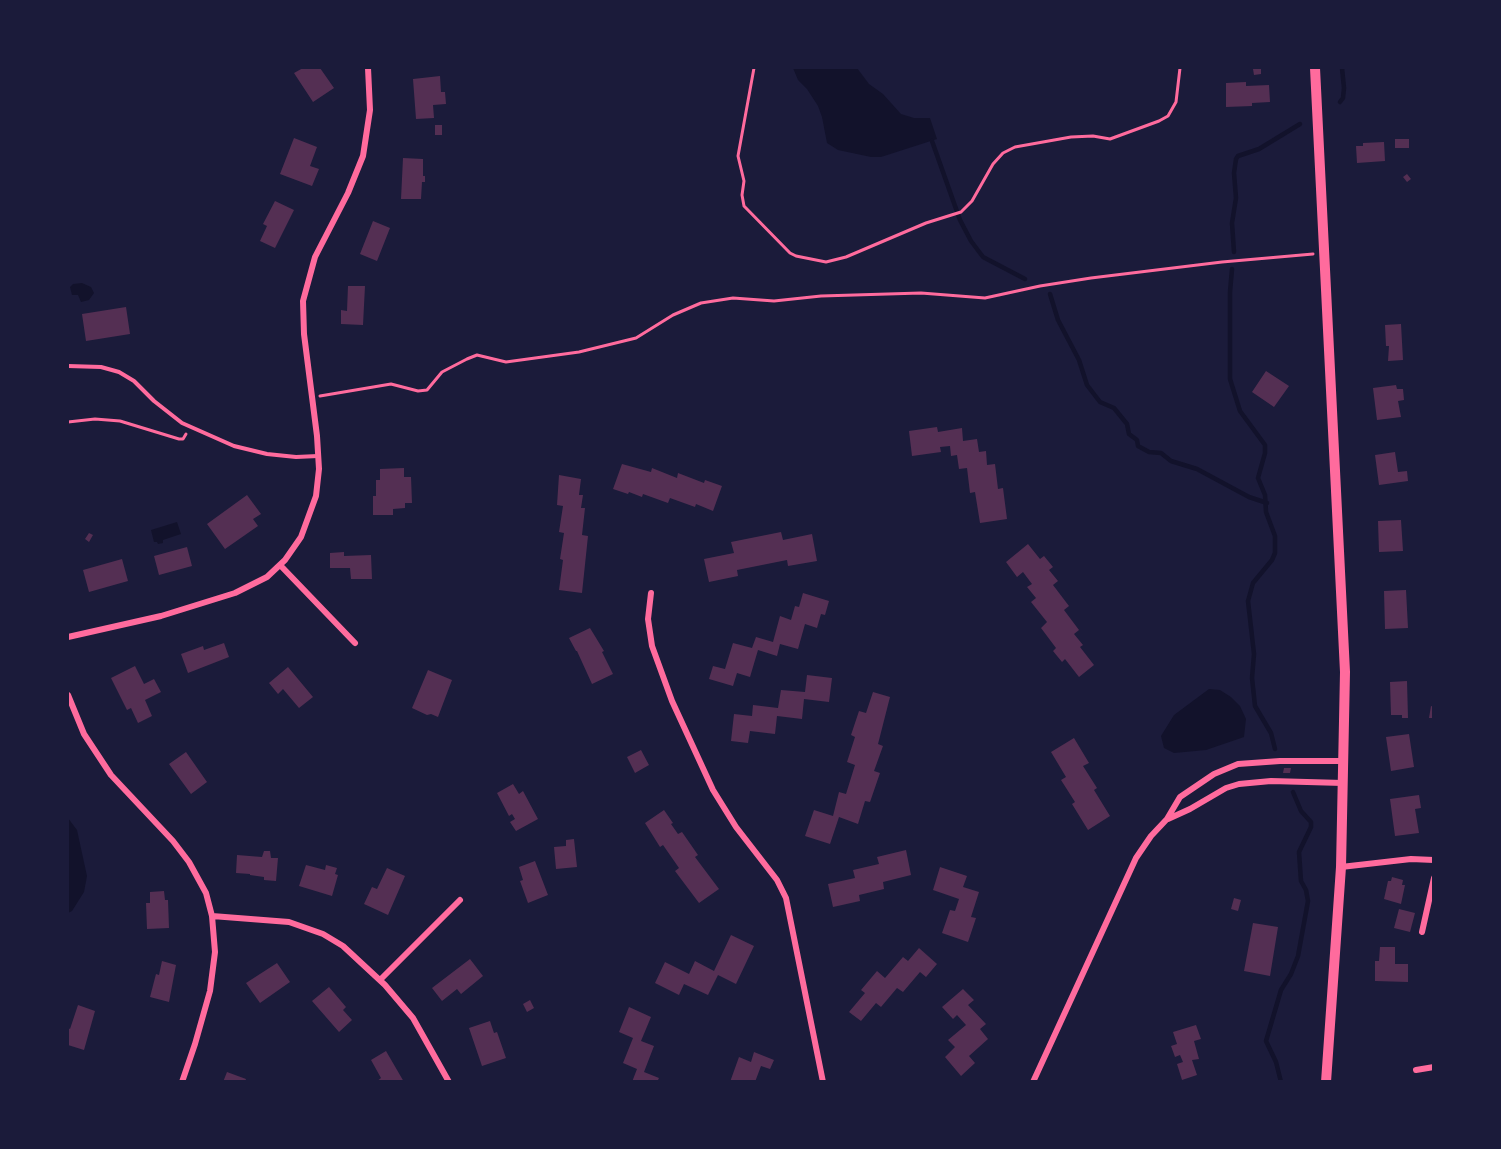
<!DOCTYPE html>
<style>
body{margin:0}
#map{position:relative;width:1501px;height:1149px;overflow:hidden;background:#1b1b3a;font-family:Ubuntu,sans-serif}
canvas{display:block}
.frame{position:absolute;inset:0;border:69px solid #1b1b3a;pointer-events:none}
</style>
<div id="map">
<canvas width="1501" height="1149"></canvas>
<div class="frame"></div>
</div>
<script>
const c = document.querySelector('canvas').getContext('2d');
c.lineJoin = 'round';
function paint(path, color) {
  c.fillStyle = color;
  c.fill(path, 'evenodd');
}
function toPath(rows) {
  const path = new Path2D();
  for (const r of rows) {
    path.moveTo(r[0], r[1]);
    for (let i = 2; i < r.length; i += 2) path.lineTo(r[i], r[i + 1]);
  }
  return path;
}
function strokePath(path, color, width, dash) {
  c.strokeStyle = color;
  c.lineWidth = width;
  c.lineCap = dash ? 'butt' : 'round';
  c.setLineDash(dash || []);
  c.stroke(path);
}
paint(toPath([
 [793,68,857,68,869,84,883,94,901,114,914,118,930,118,937,139,881,157,871,157,838,150,827,143,822,117,818,106,807,89,798,80],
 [82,283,91,287,94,293,89,300,81,302,78,295,72,295,70,287,73,284],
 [177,522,181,534,163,540,163,543,158,544,157,542,154,542,151,530],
 [1209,689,1220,690,1231,697,1240,706,1246,719,1244,737,1206,750,1174,753,1164,748,1161,736,1174,715],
 [68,818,77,830,87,876,84,892,72,911,68,913]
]), '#12122b');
strokePath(toPath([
 [1340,102,1343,98,1344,88,1342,68],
 [932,141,960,220,971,241,983,257,1025,279],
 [1234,252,1232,223,1236,198,1234,173,1236,159,1238,156,1259,149,1300,124],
 [1232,269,1230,292,1230,379,1240,411,1265,445,1265,453,1258,478,1265,495,1266,512,1275,536,1275,553,1272,560,1253,583,1248,601,1254,654,1252,678,1255,706,1271,733,1275,749],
 [1050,294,1058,320,1079,360,1087,385,1100,402,1114,408,1127,424,1129,434,1137,440,1138,446,1149,452,1161,453,1171,461,1197,469,1249,497,1267,503],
 [1281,1082,1276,1062,1266,1041,1281,990,1291,974,1298,956,1308,901,1306,890,1301,881,1299,852,1311,827,1311,822,1301,811,1293,792]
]), '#12122b', 4.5);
paint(toPath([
 [303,68,320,68,334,88,313,102,294,73],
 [1261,68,1261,74,1254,75,1253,69],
 [440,76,441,92,445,92,446,104,433,105,434,118,416,119,413,79],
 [1246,82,1246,86,1269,85,1270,102,1252,103,1252,106,1226,107,1226,83],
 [435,125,442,125,442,135,435,135],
 [294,138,317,147,310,166,319,169,312,186,280,174],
 [1395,139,1409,139,1409,148,1395,148],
 [1384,142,1385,161,1357,163,1356,146,1363,146,1363,143],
 [403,158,423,159,423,176,425,176,425,182,422,182,421,199,401,199],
 [1407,174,1411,179,1407,182,1403,177],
 [275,201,294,210,275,248,260,241,267,226,263,224],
 [373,221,390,228,377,261,360,254],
 [348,286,365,286,363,325,341,324,341,310,347,311],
 [126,307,130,334,86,341,82,314],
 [1401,324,1403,360,1388,361,1389,346,1386,346,1385,325],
 [1266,371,1289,386,1274,407,1252,392],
 [1396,385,1397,389,1403,389,1404,400,1398,401,1401,417,1377,420,1373,388],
 [937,427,938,432,962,428,963,441,977,439,979,452,986,451,987,465,995,464,998,489,1003,488,1007,519,980,523,975,492,970,493,967,468,959,469,957,455,951,456,950,446,940,447,941,452,912,456,909,431],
 [1395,452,1398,472,1407,471,1408,481,1379,485,1375,455],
 [622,464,651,472,652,468,677,478,678,473,704,483,705,480,722,486,713,511,696,504,695,507,670,498,668,503,643,494,642,497,629,492,628,494,613,489],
 [404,468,404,477,411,477,412,503,405,503,405,508,393,509,393,515,373,515,373,496,376,496,376,480,380,480,380,469],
 [559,475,581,479,579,495,583,495,581,508,585,508,582,535,588,536,582,593,559,590,563,560,560,559,564,533,559,532,563,506,557,505],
 [247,495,261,514,253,519,258,526,225,549,207,524],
 [1401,520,1403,551,1379,552,1378,521],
 [781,532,783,540,812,534,817,561,788,566,787,560,737,570,738,576,709,582,704,559,734,553,731,542],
 [89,533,93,535,89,542,85,539],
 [1028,544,1040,559,1044,556,1053,567,1049,570,1058,581,1053,585,1069,606,1064,610,1079,630,1074,634,1083,645,1080,647,1094,665,1079,677,1065,659,1062,662,1053,651,1056,648,1041,628,1047,622,1031,602,1036,598,1027,587,1032,584,1023,572,1017,577,1006,562],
 [187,547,192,566,159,575,154,556],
 [344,552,344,556,371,555,372,579,351,579,350,568,330,568,330,553],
 [122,559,128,581,89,592,83,570],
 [1406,590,1408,628,1385,629,1384,591],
 [803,593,829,601,825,615,821,614,817,628,805,624,798,649,780,644,777,656,758,650,750,677,737,673,733,686,709,679,713,666,725,669,733,643,752,648,756,637,773,642,780,616,791,620,795,606,799,607],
 [590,628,604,651,602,652,613,674,592,684,577,651,576,651,569,638],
 [224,643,229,657,188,673,181,654,203,646,204,650],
 [135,666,144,684,154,679,161,692,145,700,152,716,138,723,131,708,127,710,111,678],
 [288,667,313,697,299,708,283,689,278,694,269,683],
 [428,670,452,680,438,717,431,714,427,715,412,708],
 [807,675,832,678,829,702,804,699,802,719,777,716,775,734,750,731,748,743,731,741,734,714,752,716,753,705,778,708,781,690,805,692],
 [1407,681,1408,718,1402,718,1402,715,1391,715,1390,682],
 [873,692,890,697,878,744,883,746,874,771,880,773,870,802,865,801,858,824,839,817,830,844,805,836,814,810,833,816,839,792,846,794,855,765,847,762,855,737,851,735,859,711,866,713],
 [1431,706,1434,707,1434,718,1429,718],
 [1409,734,1414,767,1391,771,1386,737],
 [1074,738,1089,763,1083,766,1097,788,1094,790,1110,816,1088,830,1072,804,1075,802,1061,780,1066,777,1051,752],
 [641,750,649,765,635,773,627,757],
 [186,752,207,782,191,794,169,764],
 [1284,768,1291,768,1290,773,1283,773],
 [513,784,519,794,523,791,538,819,516,831,510,822,515,819,512,814,509,816,497,793],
 [1419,795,1421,808,1415,809,1419,833,1395,836,1390,799],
 [664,810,673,823,671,824,678,834,682,832,698,855,695,857,719,889,699,903,675,871,679,868,663,845,660,847,645,823],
 [574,839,577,867,556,869,554,847,566,846,566,840],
 [906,850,911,875,883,882,884,889,859,895,860,901,833,907,828,884,855,878,853,870,879,864,877,857],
 [264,851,270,851,271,858,278,858,276,881,264,880,264,877,250,875,250,874,236,873,237,855,262,857],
 [535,861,548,895,528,903,520,881,523,880,519,867],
 [306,865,325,870,326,865,337,868,335,874,338,875,332,896,299,886],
 [940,867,967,876,963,887,979,892,971,917,976,918,968,942,942,933,950,910,955,911,959,899,933,890],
 [387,868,405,876,388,915,364,904,372,887,377,889],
 [1392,877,1403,880,1402,885,1405,885,1401,904,1384,899,1388,881,1391,881],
 [164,891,165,900,168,900,169,928,147,929,146,903,150,903,150,892],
 [1234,898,1241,900,1238,911,1231,909],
 [1399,909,1415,913,1410,932,1394,928],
 [1253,923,1278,927,1270,976,1244,971],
 [731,935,754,946,736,984,718,975,708,995,684,984,679,995,655,983,665,962,689,974,695,961,714,971],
 [1380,947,1395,947,1395,964,1408,964,1408,982,1375,981,1375,961,1379,961],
 [919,948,937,964,926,977,920,972,903,992,897,988,881,1007,876,1003,861,1021,849,1012,865,993,861,990,877,971,885,978,903,957,908,961],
 [470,959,483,976,461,994,457,989,442,1001,432,988],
 [162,961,176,965,169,1002,150,997,156,974,159,975],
 [277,963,290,982,260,1003,246,983],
 [329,987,346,1007,343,1010,352,1020,339,1032,312,1001],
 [963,989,974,1000,968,1005,986,1024,980,1029,988,1039,969,1056,975,1063,961,1076,945,1057,955,1047,948,1040,966,1025,957,1015,953,1019,942,1007],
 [530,1000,534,1008,527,1012,523,1004],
 [78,1005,95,1011,84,1050,68,1045,68,1028,70,1029],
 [629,1007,651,1017,641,1041,654,1046,644,1072,659,1078,657,1082,632,1082,637,1069,623,1063,633,1038,619,1032],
 [490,1021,494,1033,497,1032,506,1058,482,1066,469,1028],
 [1196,1025,1201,1039,1194,1041,1199,1059,1192,1060,1197,1075,1182,1080,1177,1064,1183,1062,1180,1055,1175,1057,1171,1046,1177,1044,1173,1032],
 [386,1051,404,1082,376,1082,381,1078,371,1060],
 [754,1052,774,1060,770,1069,761,1066,755,1082,730,1082,739,1057,751,1062],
 [227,1072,246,1079,245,1082,223,1082]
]), '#542f53');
strokePath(toPath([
 [754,68,738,156,744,181,742,195,744,206,790,253,796,256,826,262,846,257,926,223,961,212,972,201,993,164,1003,153,1015,147,1071,137,1093,136,1110,139,1159,121,1168,116,1176,102,1180,68],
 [320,396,391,384,418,391,427,390,442,372,467,359,477,355,506,362,579,352,636,338,673,315,701,303,733,298,774,301,821,296,921,293,985,298,1040,286,1091,278,1222,262,1313,254],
 [68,422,95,419,120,421,179,439,183,439,186,434]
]), '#ff6b9d', 3);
strokePath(toPath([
 [68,366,101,367,119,372,134,381,154,401,182,423,234,446,267,454,296,457,318,456]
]), '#ff6b9d', 4);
strokePath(toPath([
 [280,565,355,643],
 [651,593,648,619,652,646,672,701,713,790,736,827,777,880,786,898,823,1082],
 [68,637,161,616,235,593,267,577,285,560,301,537,316,496,319,469,317,436,304,334,303,301,315,257,348,193,363,156,370,110,368,68],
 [68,695,84,734,111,775,173,841,189,862,206,893,212,916],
 [1168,819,1190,809,1226,788,1239,784,1271,781,1343,783],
 [1341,867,1411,859,1434,860],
 [1422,932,1434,878],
 [380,980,460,900],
 [1416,1070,1434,1067],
 [182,1082,195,1044,210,991,215,952,212,916,289,922,323,934,343,946,385,985,413,1018,449,1082],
 [1033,1082,1136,858,1151,836,1167,819,1180,797,1214,774,1238,764,1280,761,1344,761]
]), '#ff6b9d', 6);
strokePath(toPath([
 [1315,68,1345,672,1341,867,1326,1082]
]), '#ff6b9d', 10);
</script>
